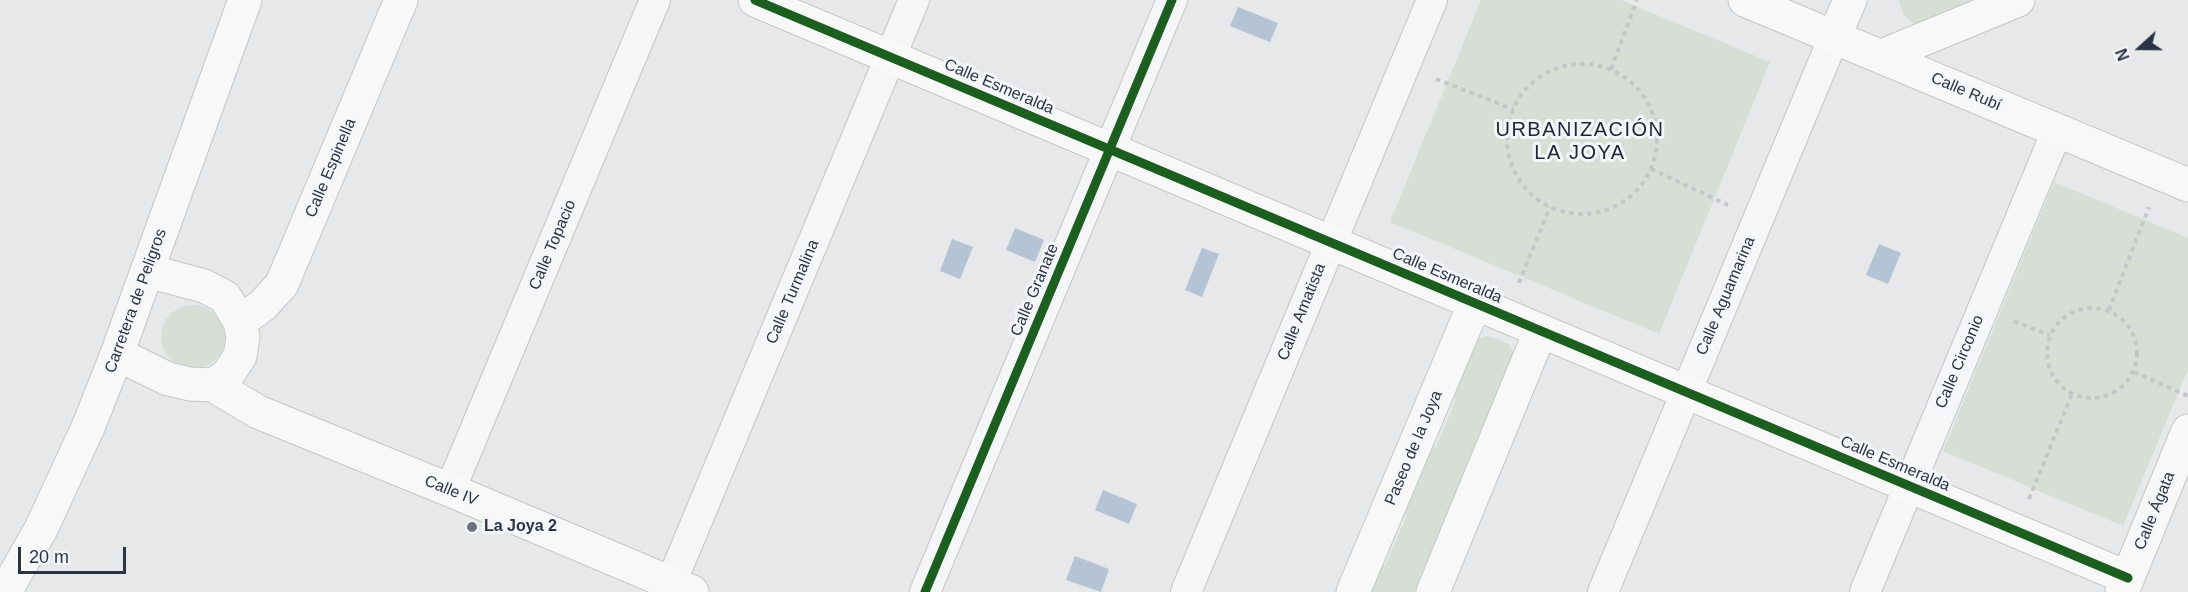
<!DOCTYPE html>
<meta charset="utf-8">
<style>
body{margin:0}
#map{position:relative;width:2188px;height:592px;overflow:hidden;background:#e6e8ea;font-family:Helvetica,sans-serif}
canvas{display:block}
.north{position:absolute;left:2110px;top:18px;width:60px;height:60px;-webkit-text-stroke:4px #f4f6f9;paint-order:stroke;rotate:249deg;font-size:16px;font-weight:700;line-height:24px;text-align:center;color:#2b3445}
.north::after{content:'';display:block;margin:auto;width:21px;height:27px;background:#2b3445;clip-path:polygon(50% 0,100% 100%,50% 72%,0 100%)}
.scale{position:absolute;left:18px;top:547px;width:108px;height:27px;box-sizing:border-box;border:3px solid #2b3445;border-top:0;padding-left:8px;font-size:18px;line-height:21px;white-space:nowrap;color:#2b3445;-webkit-text-stroke:4px #f4f6f9;paint-order:stroke}
</style>
<div id="map">
<canvas width="2188" height="592"></canvas>
<div class="north">N</div>
<div class="scale">20 m</div>
</div>
<script>
const c = document.querySelector('canvas').getContext('2d');
c.lineJoin = 'round';
function paint(path, color) {
  c.fillStyle = color;
  c.fill(path, 'evenodd');
}
function toPath(rows) {
  const path = new Path2D();
  for (const r of rows) {
    if (r.length === 3) {
      path.moveTo(r[0] + r[2], r[1]);
      path.arc(r[0], r[1], r[2], 0, 2 * Math.PI);
      continue;
    }
    path.moveTo(r[0], r[1]);
    for (let i = 2; i < r.length; i += 2) path.lineTo(r[i], r[i + 1]);
  }
  return path;
}
function strokePath(path, color, width, dash) {
  c.strokeStyle = color;
  c.lineWidth = width;
  c.lineCap = dash ? 'butt' : 'round';
  c.setLineDash(dash || []);
  c.stroke(path);
}
function drawText(font, color, halo, rows, align = 'center') {
  c.font = font + ' Helvetica,sans-serif';
  c.lineWidth = 6;
  c.setLineDash([]);
  c.textBaseline = 'middle';
  c.strokeStyle = halo;
  c.fillStyle = color;
  for (const [text, x, y, turn = 0] of rows) {
    c.save();
    c.translate(x, y);
    c.rotate((+turn || 0) * Math.PI / 180);
    c.textAlign = isNaN(turn) ? turn : align;
    if (halo) c.strokeText(text, 0, 0);
    c.fillText(text, 0, 0);
    c.restore();
  }
}
paint(toPath([
 [1481,0,1621,0,1770,62,1659,334,1390,222],
 [1899,0,1985,0,1917,26,1904,16],
 [2054,182,2188,238,2188,369,2123,526,1943,451],
 [193,337,32],
 [1488,336,1509,344,1516,358,1498,415,1489,412,1468,460,1478,464,1449,533,1440,529,1419,579,1429,584,1425,592,1362,592,1375,562,1385,565,1407,515,1397,511,1425,443,1436,447,1456,399,1446,395,1474,340]
]), '#d6ded6');
paint(toPath([
 [1238,7,1278,23,1270,42,1230,26],
 [1015,228,1044,240,1035,262,1006,250],
 [952,239,973,247,960,279,940,271],
 [1879,244,1901,253,1888,284,1866,275],
 [1202,248,1219,254,1202,297,1185,290],
 [1103,490,1137,504,1129,524,1095,510],
 [1075,556,1109,569,1101,592,1066,580]
]), '#b4c4d5');
const street = toPath([
 [450,490,655,0],
 [671,583,914,0],
 [925,592,1172,0],
 [1186,592,1432,0],
 [1603,592,1834,37],
 [1865,592,2057,131]
]);
const secondary = toPath([
 [755,0,2128,578],
 [1745,0,2188,185],
 [1834,37,1850,0],
 [1882,56,2018,0],
 [240,322,263,305,282,284,401,0],
 [117,354,168,379,190,384,213,385,227,376,240,356,243,337,240,322,225,297,204,286,148,271],
 [213,385,258,412,450,490,692,592],
 [5,592,41,529,89,425,117,354,245,0],
 [1353,592,1474,305],
 [1433,592,1540,332],
 [2122,592,2188,431]
]);
strokePath(street, '#c4c6c8', 32);
strokePath(secondary, '#c4c6c8', 35);
strokePath(toPath([
 [1582,139,75],
 [1611,69,1637,0],
 [1436,79,1513,109],
 [1651,169,1728,205],
 [1519,283,1550,207],
 [2092,353,45],
 [2109,310,2149,207],
 [2014,321,2049,335],
 [2134,372,2188,396],
 [2029,499,2072,394]
]), '#c5c6ca', 4, [4.5, 4.5]);
strokePath(street, '#f5f6f7', 30);
strokePath(secondary, '#f8f8f8', 33);
strokePath(toPath([
 [755,0,2128,578],
 [925,592,1172,0]
]), '#1b5e20', 9);
for (const [x, y, r, color] of [
 [472,527,6,"#6c737f"]
]) {
  const dot = new Path2D();
  dot.arc(x, y, r, 0, 2 * Math.PI);
  c.fillStyle = color;
  c.fill(dot);
  strokePath(dot, '#f4f6f9', 2);
}
drawText('16px', '#2b3445', '#f4f6f9', [
 ["Calle Esmeralda",999,87,23],
 ["Calle Rubí",1966,92,23],
 ["Calle Espinella",331,168,-67],
 ["Calle Topacio",553,245,-67],
 ["Calle Esmeralda",1447,276,23],
 ["Calle Granate",1035,290,-67],
 ["Calle Turmalina",793,292,-67],
 ["Calle Aguamarina",1726,296,-67],
 ["Carretera de Peligros",136,301,-70],
 ["Calle Amatista",1302,312,-68],
 ["Calle Circonio",1960,362,-67],
 ["Paseo de la Joya",1414,448,-67],
 ["Calle Esmeralda",1895,464,23],
 ["Calle IV",451,491,22],
 ["Calle Ágata",2155,511,-68]
]);
drawText('bold 16px', '#2b3445', '#f4f6f9', [
 ["La Joya 2",484,527]
], 'left');
c.letterSpacing = '1.5px';
drawText('20px', '#1d2536', '#f4f6f9', [
 ["URBANIZACIÓN",1580,130],
 ["LA JOYA",1580,153]
]);
c.letterSpacing = '0px';
</script>
